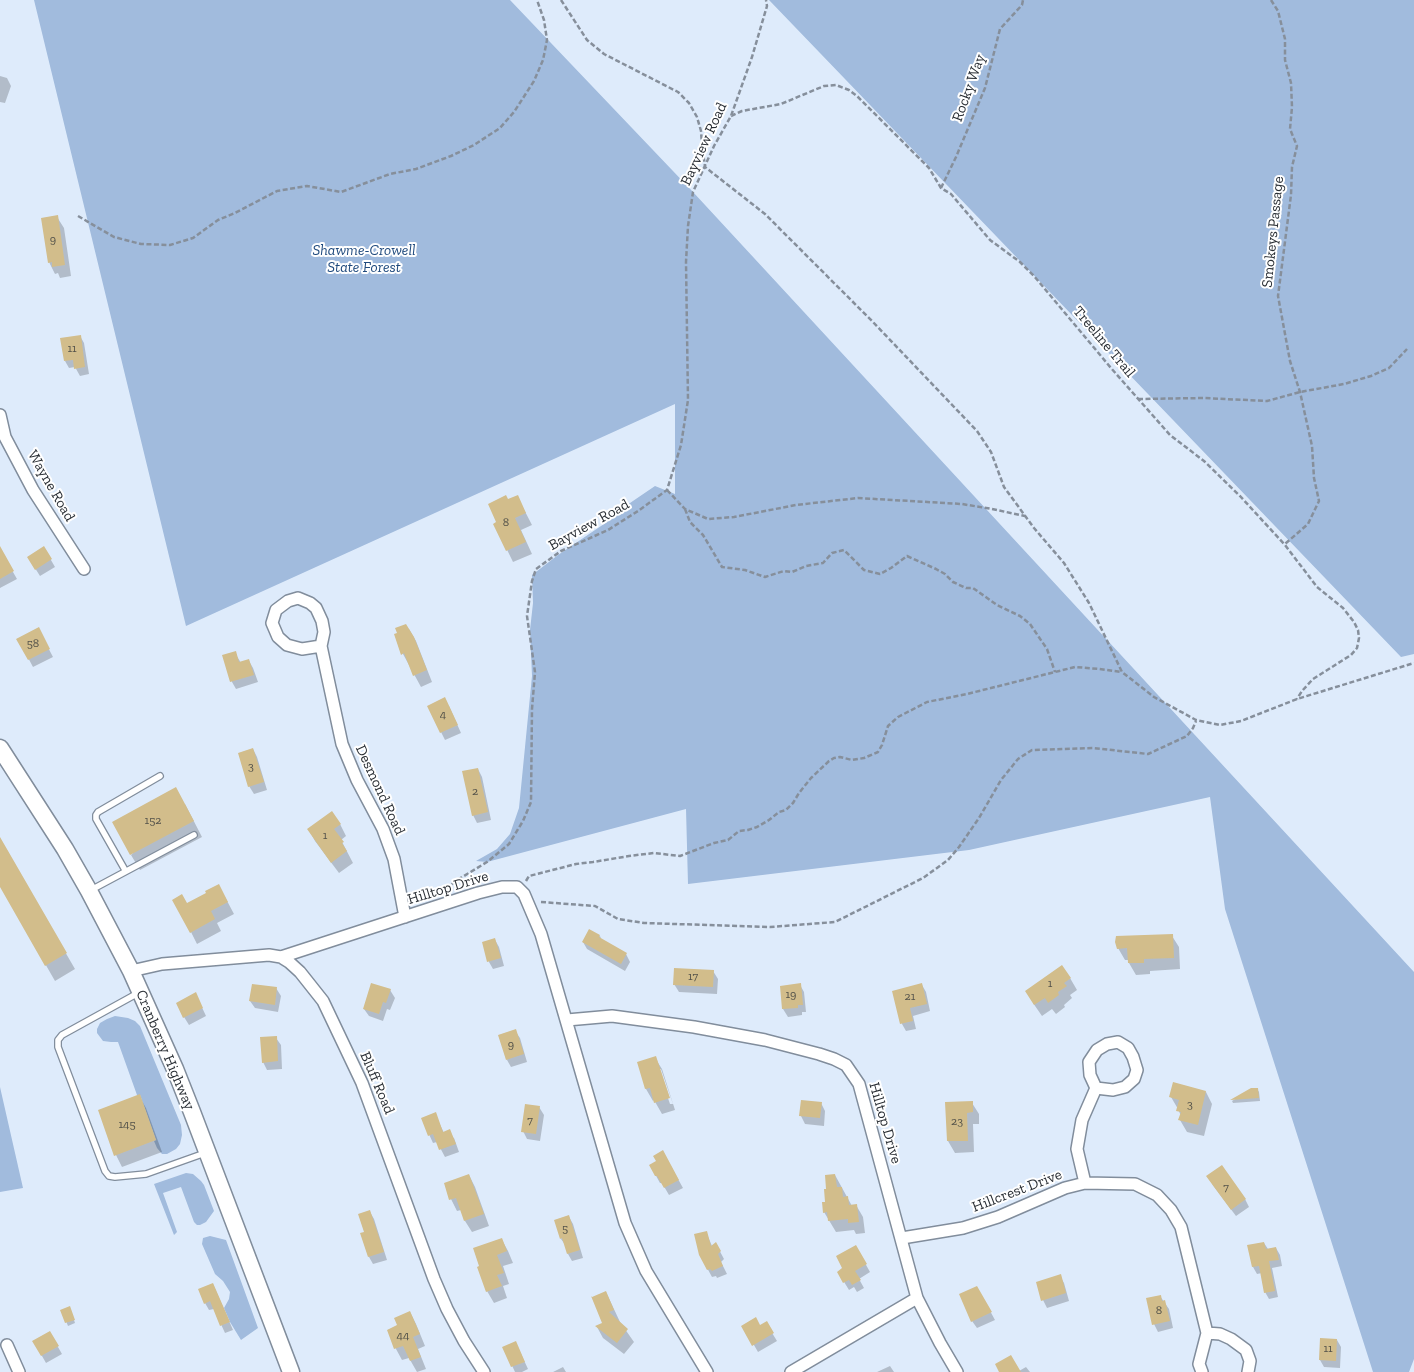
<!DOCTYPE html>
<style>
body{margin:0}
canvas{display:block;background:#deebfb}
</style>
<canvas width="1414" height="1372"></canvas>
<script>
const c = document.querySelector('canvas').getContext('2d');
c.lineJoin = 'round';
function paint(path, color) {
  c.fillStyle = color;
  c.fill(path, 'evenodd');
}
function toPath(rows) {
  const path = new Path2D();
  for (const r of rows) {
    path.moveTo(r[0], r[1]);
    for (let i = 2; i < r.length; i += 2) path.lineTo(r[i], r[i + 1]);
  }
  return path;
}
function strokePath(path, color, width, dash) {
  c.strokeStyle = color;
  c.lineWidth = width;
  c.lineCap = dash ? 'butt' : 'round';
  c.setLineDash(dash || []);
  c.stroke(path);
}
function drawText(font, color, halo, rows, align = 'center') {
  c.font = font + ' "Zilla Slab",serif';
  c.lineWidth = 4;
  c.setLineDash([]);
  c.textBaseline = 'middle';
  c.strokeStyle = halo;
  c.fillStyle = color;
  for (const [text, x, y, turn = 0] of rows) {
    c.save();
    c.translate(x, y);
    c.rotate((+turn || 0) * Math.PI / 180);
    c.textAlign = isNaN(turn) ? turn : align;
    if (halo) c.strokeText(text, 0, 0);
    c.fillText(text, 0, 0);
    c.restore();
  }
}
paint(toPath([
 [34,0,510,0,693,192,1414,972,1414,1359,1409,1372,1373,1372,1225,909,1210,797,969,850,688,884,686,809,487,862,476,861,497,849,510,834,519,808,532,676,530,630,533,603,532,575,558,555,604,524,630,503,655,486,675,494,675,404,186,626],
 [769,0,1414,0,1414,654,1401,657],
 [115,1016,128,1018,135,1021,140,1026,181,1125,182,1135,180,1144,176,1149,167,1154,162,1154,157,1148,154,1141,156,1140,140,1095,137,1095,118,1042,111,1042,103,1041,97,1033,97,1029,100,1023,107,1019],
 [0,1087,23,1188,0,1192],
 [186,1173,193,1174,201,1181,204,1185,214,1211,206,1222,200,1225,197,1225,194,1222,181,1187,163,1193,177,1232,174,1235,154,1184],
 [210,1236,226,1240,258,1328,241,1340,230,1322,224,1308,229,1299,230,1292,223,1281,215,1274,202,1244,203,1238]
]), '#a1bbdd');
paint(toPath([
 [0,76,7,78,11,86,5,103,0,102],
 [57,217,64,228,71,276,60,278,58,273,55,274,49,262],
 [80,336,84,343,89,374,80,376,75,367,69,368,65,361],
 [517,496,532,525,521,530,532,554,513,562,495,525],
 [44,548,55,567,40,576,28,557],
 [5,558,17,579,0,588,0,561],
 [409,629,416,641,432,682,421,687,403,654,395,635],
 [42,636,53,657,33,667,18,639],
 [235,653,241,663,249,661,253,668,258,682,236,689,232,682,224,656],
 [428,706,449,706,461,733,445,740],
 [253,749,257,757,267,790,254,794,249,786],
 [478,769,482,777,491,820,477,823,473,815],
 [185,804,202,837,140,870,131,855],
 [340,824,346,836,341,840,353,863,339,873,315,841,309,830],
 [0,840,75,969,55,981,0,885],
 [225,897,234,914,217,923,221,931,197,944,191,932,187,905],
 [600,936,602,941,626,954,630,962,625,971,587,949,583,942],
 [1172,936,1179,947,1180,969,1150,971,1150,974,1136,975,1129,963,1129,960,1125,960,1118,948],
 [495,940,499,947,504,966,493,969,489,962,483,943],
 [713,971,718,979,717,994,679,992,674,984],
 [1070,978,1077,990,1070,995,1072,998,1064,1005,1065,1007,1056,1014,1052,1009,1042,1016,1033,1003],
 [800,985,804,992,806,1012,802,1012,802,1015,788,1017,783,1009,781,987],
 [922,985,926,992,930,1011,913,1016,916,1029,906,1031,902,1024,894,992],
 [276,988,281,996,278,1012,255,1008,250,1001],
 [390,990,395,998,390,1010,387,1009,383,1021,369,1016,364,1009],
 [199,1001,206,1016,189,1025,184,1017],
 [515,1031,520,1038,527,1062,511,1067,507,1060],
 [276,1038,281,1045,282,1069,267,1070,263,1062],
 [655,1058,662,1069,675,1110,662,1114,654,1100,653,1101,646,1089,638,1063],
 [658,1069,661,1069,673,1104,670,1104],
 [1251,1089,1257,1089,1259,1092,1260,1101,1233,1103,1232,1101],
 [1206,1092,1212,1104,1204,1136,1187,1132,1180,1120,1181,1116,1178,1109,1171,1097],
 [139,1096,146,1108,162,1152,122,1167,116,1155],
 [802,1101,821,1103,825,1111,824,1126,805,1124,801,1116],
 [946,1103,972,1103,979,1114,979,1124,973,1124,974,1152,955,1153,948,1141],
 [539,1107,544,1115,540,1141,527,1139,523,1131],
 [435,1114,444,1133,454,1138,459,1152,445,1157,437,1142,433,1143,422,1119],
 [663,1152,683,1188,669,1195,662,1183,660,1183,650,1165,657,1162],
 [469,1175,475,1187,489,1226,472,1232,465,1221,461,1210,457,1211,451,1199],
 [835,1175,852,1206,856,1205,863,1217,865,1233,856,1234,854,1230,836,1232,824,1212,828,1190],
 [1212,1184,1245,1199,1249,1207,1236,1216],
 [370,1212,374,1219,387,1260,373,1264,369,1257,361,1234,365,1233],
 [569,1217,573,1224,583,1258,572,1261,568,1254,566,1246,561,1239],
 [706,1232,712,1246,716,1244,724,1259,721,1262,727,1274,717,1278,716,1276,712,1277,700,1255],
 [502,1240,508,1251,513,1263,503,1266,509,1284,503,1286,507,1298,494,1303,487,1291,478,1268],
 [1264,1243,1268,1249,1276,1248,1280,1255,1282,1266,1272,1268,1278,1297,1269,1299,1265,1292,1262,1273,1257,1274,1253,1267,1249,1246],
 [856,1247,870,1272,859,1279,864,1288,857,1292,854,1287,849,1290,838,1272,844,1269],
 [1060,1276,1064,1283,1069,1301,1047,1308,1043,1300],
 [213,1284,233,1330,225,1333,214,1309,209,1310,205,1303],
 [977,1287,995,1320,977,1328,972,1321],
 [606,1292,620,1322,634,1342,624,1354,603,1338,597,1327,604,1323],
 [1160,1296,1169,1309,1173,1328,1158,1332,1154,1324],
 [62,1311,71,1311,75,1323,68,1326],
 [410,1312,416,1324,425,1346,418,1349,426,1369,417,1372,409,1358,402,1360,396,1349,388,1330,398,1326],
 [766,1323,777,1341,758,1352,743,1326,760,1327],
 [50,1333,62,1354,46,1363,34,1342],
 [1337,1340,1341,1347,1340,1368,1324,1367,1320,1360],
 [516,1343,528,1369,522,1372,515,1372,504,1348],
 [890,1366,894,1372,877,1372],
 [563,1367,566,1372,553,1372],
 [1026,1367,1030,1372,1001,1372,1019,1371]
]), '#0003');
paint(toPath([
 [58,215,65,265,52,267,52,262,48,263,41,218],
 [81,335,85,367,74,369,73,360,64,361,60,338],
 [506,495,508,499,518,495,526,513,515,518,526,542,506,551,493,524,496,522,488,504],
 [0,546,14,571,0,579],
 [44,546,52,559,35,570,27,557],
 [406,624,414,637,427,670,413,676,404,653,401,655,394,634,397,633,395,628],
 [39,627,50,649,28,660,16,639],
 [236,651,239,662,249,659,254,675,230,682,222,655],
 [445,697,458,725,440,733,427,706],
 [253,748,264,782,248,787,238,753],
 [478,768,488,812,472,816,462,771],
 [176,787,194,821,130,855,112,822],
 [332,811,341,824,334,829,344,842,342,843,347,851,331,863,307,829],
 [0,837,67,953,45,966,0,887],
 [219,884,228,902,211,911,215,919,190,933,172,900,182,894,187,903,206,893,205,891],
 [589,929,600,935,599,937,627,953,621,964,582,942],
 [1173,934,1174,958,1144,959,1144,963,1128,963,1127,948,1117,949,1115,942,1116,936],
 [495,938,501,958,487,962,482,942],
 [1062,965,1071,978,1064,983,1067,986,1058,992,1059,995,1048,1003,1045,998,1034,1005,1025,991],
 [674,968,714,970,713,987,673,985],
 [371,983,391,989,386,1003,383,1002,379,1014,363,1009],
 [801,983,803,1005,798,1005,798,1008,782,1009,780,986],
 [922,983,927,1004,910,1008,913,1021,900,1024,892,991],
 [252,984,277,987,275,1005,249,1001],
 [196,992,203,1008,183,1018,176,1003],
 [516,1029,524,1054,506,1060,498,1035],
 [277,1036,278,1061,262,1063,260,1037],
 [656,1056,670,1098,654,1103,650,1088,645,1089,637,1062],
 [1173,1082,1206,1091,1198,1125,1178,1120,1181,1112,1176,1111,1179,1100,1169,1097],
 [1251,1088,1258,1088,1259,1098,1230,1100],
 [140,1094,156,1140,114,1156,98,1110],
 [801,1100,822,1102,820,1118,799,1116],
 [973,1101,973,1112,967,1113,968,1141,947,1141,945,1102],
 [525,1104,540,1106,536,1134,521,1132],
 [436,1112,443,1132,450,1129,456,1144,439,1150,433,1134,428,1136,421,1118],
 [663,1150,679,1180,664,1188,657,1176,655,1176,649,1165,656,1161,653,1156],
 [1222,1165,1246,1199,1231,1210,1206,1176],
 [469,1174,484,1214,464,1221,456,1198,449,1200,444,1183],
 [835,1174,837,1187,842,1187,843,1197,848,1196,849,1205,857,1204,859,1222,848,1223,848,1219,828,1221,827,1212,823,1213,822,1202,825,1202,824,1189,826,1189,825,1175],
 [370,1210,384,1252,368,1257,360,1233,364,1232,358,1214],
 [569,1215,580,1250,567,1254,562,1238,560,1239,554,1220],
 [707,1231,711,1246,716,1242,721,1251,718,1254,723,1266,712,1271,710,1269,707,1270,699,1255,694,1234],
 [502,1238,507,1251,497,1255,504,1273,497,1275,502,1286,486,1292,477,1267,479,1266,473,1248],
 [1264,1242,1266,1249,1276,1247,1279,1260,1269,1261,1275,1291,1264,1293,1259,1266,1252,1267,1247,1245],
 [856,1245,867,1264,855,1271,861,1280,852,1285,849,1280,843,1283,837,1272,842,1268,836,1256],
 [1061,1274,1066,1293,1041,1301,1036,1282],
 [213,1283,230,1322,220,1326,210,1301,204,1304,198,1289],
 [977,1286,992,1312,971,1322,959,1294],
 [606,1291,614,1310,609,1312,628,1329,617,1343,595,1326,602,1323,591,1296,592,1297],
 [1161,1295,1162,1301,1165,1300,1170,1321,1152,1325,1146,1298],
 [70,1306,75,1320,65,1323,60,1310],
 [410,1311,420,1334,413,1337,421,1357,410,1361,403,1346,394,1349,387,1330,397,1325,394,1318],
 [756,1317,760,1325,767,1321,774,1333,752,1346,741,1326],
 [50,1331,59,1346,41,1356,32,1341],
 [1320,1338,1337,1339,1336,1361,1319,1360],
 [516,1341,525,1362,511,1367,502,1347],
 [1011,1355,1021,1372,999,1372,995,1364]
]), '#d2bd8b');
const lane = toPath([
 [125,870,96,819,96,815,98,812,160,776],
 [91,890,194,835],
 [140,992,62,1035,58,1040,58,1047,105,1171,109,1176,115,1177,146,1174,205,1153]
]);
const street = toPath([
 [0,415,5,437,33,490,84,569],
 [321,646,324,632,322,621,316,608,310,603,298,598,288,601,276,610,272,623,278,637,287,645,302,649,321,646,342,744,357,780,383,829,394,859,405,917],
 [281,957,478,893,502,887,517,887,524,894,541,934,625,1223,646,1271,707,1372],
 [131,971,162,964,269,955,281,957,289,962,300,972,323,1001,362,1083,434,1279,447,1309,464,1341,484,1372],
 [567,1020,612,1016,694,1027,765,1040,819,1054,834,1059,846,1065,859,1084,917,1298,791,1372],
 [1085,1183,1077,1149,1082,1120,1096,1088,1090,1075,1089,1062,1097,1050,1107,1044,1118,1042,1128,1048,1133,1057,1137,1070,1134,1079,1125,1087,1113,1090,1096,1088],
 [902,1238,963,1228,998,1217,1065,1188,1085,1183,1135,1184,1157,1195,1171,1210,1181,1227,1207,1333,1199,1364,1202,1372],
 [917,1298,940,1343,957,1372],
 [1207,1333,1220,1334,1231,1339,1246,1350,1250,1361,1248,1372],
 [7,1345,19,1372]
]);
const secondary = toPath([
 [0,748,65,849,89,891,131,971,175,1069,192,1112,291,1372]
]);
strokePath(lane, '#818d9c', 8);
strokePath(street, '#818d9c', 14);
strokePath(secondary, '#818d9c', 19);
strokePath(toPath([
 [561,0,587,40,604,54,678,92,689,103,697,117,701,131,702,145,705,167,765,214,872,321,977,431,991,452,1004,487,1034,528,1064,563,1089,603,1122,672,1154,697,1196,720,1220,725,1241,721,1297,699,1414,663],
 [1271,0,1278,11,1285,39,1285,60,1291,83,1292,107,1290,129,1297,146,1292,167,1291,195,1278,296,1290,361,1300,392,1312,446,1314,478,1319,501,1308,524,1285,544],
 [731,116,742,111,781,104,824,86,836,85,849,90,857,96,929,168,941,188,951,194,990,240,1020,262,1034,276,1111,368,1170,435,1204,461,1240,496,1285,545,1317,587,1343,608,1354,622,1358,630,1359,638,1357,648,1351,655,1313,679,1302,691,1297,699],
 [941,188,956,157,985,88,1000,29,1022,5,1023,0],
 [78,216,114,237,141,244,170,245,193,238,218,220,235,213,277,191,307,186,341,192,390,174,416,169,451,156,474,145,500,128,514,112,534,81,543,60,547,40,544,20,537,0],
 [1138,399,1204,398,1267,401,1300,392,1344,384,1371,376,1389,368,1407,349],
 [667,490,685,509,708,519,734,517,796,505,858,498,962,504,992,509,1025,516],
 [685,509,690,522,703,535,722,567,745,570,765,577,784,571,792,572,806,566,823,563,832,553,844,550,864,570,880,574,891,568,907,556,936,569,945,574,953,582,966,588,973,588,997,605,1020,616,1030,624,1047,649,1055,672],
 [526,881,529,876,576,864,593,862,629,856,654,853,680,856,714,843,728,840,739,831,748,830,757,827,769,820,779,812,786,810,793,803,799,793,811,778,829,761,834,758,840,757,852,760,864,758,878,752,882,745,888,726,898,717,927,702,967,694,1075,667,1099,669,1122,672],
 [447,890,454,882,487,862,509,844,523,821,531,802,532,709,535,672,527,616,532,581,536,569,561,551,608,530,638,511,667,490,681,445,688,400,686,262,688,226,693,192,714,146,731,116,752,57,767,6,766,0],
 [541,902,595,906,618,919,644,923,770,927,835,922,923,878,948,860,959,847,979,818,1001,780,1018,759,1032,750,1093,748,1148,754,1187,736,1193,728,1196,721]
]), '#868f9b', 2.5, [5, 2.5]);
strokePath(lane, '#fff', 5.5);
strokePath(street, '#fff', 11);
strokePath(secondary, '#fff', 16);
drawText('12px', '#53524a', null, [
 ["9",53,240],
 ["11",72,349],
 ["8",506,523],
 ["58",33,644],
 ["4",443,715],
 ["3",251,767],
 ["2",475,792],
 ["152",153,821],
 ["1",325,836],
 ["17",693,977],
 ["1",1050,984],
 ["19",791,995],
 ["21",910,997],
 ["9",511,1045],
 ["3",1190,1105],
 ["7",530,1121],
 ["23",957,1122],
 ["145",127,1125],
 ["7",1226,1188],
 ["5",565,1229],
 ["8",1159,1311],
 ["44",403,1336],
 ["11",1328,1349]
]);
drawText('15px', '#292e34', '#fff', [
 ["Rocky Way",969,88,-70],
 ["Bayview Road",704,144,-65],
 ["Smokeys Passage",1273,232,-84],
 ["Treeline Trail",1104,342,50],
 ["Wayne Road",51,486,60],
 ["Bayview Road",589,525,-29],
 ["Desmond Road",380,790,65],
 ["Hilltop Drive",448,888,-17],
 ["Cranberry Highway",165,1050,67],
 ["Bluff Road",377,1083,67],
 ["Hilltop Drive",885,1123,74],
 ["Hillcrest Drive",1017,1191,-21]
]);
drawText('italic 15px', '#1e497d', '#fff', [
 ["Shawme-Crowell",364,251],
 ["State Forest",364,268]
]);
</script>
